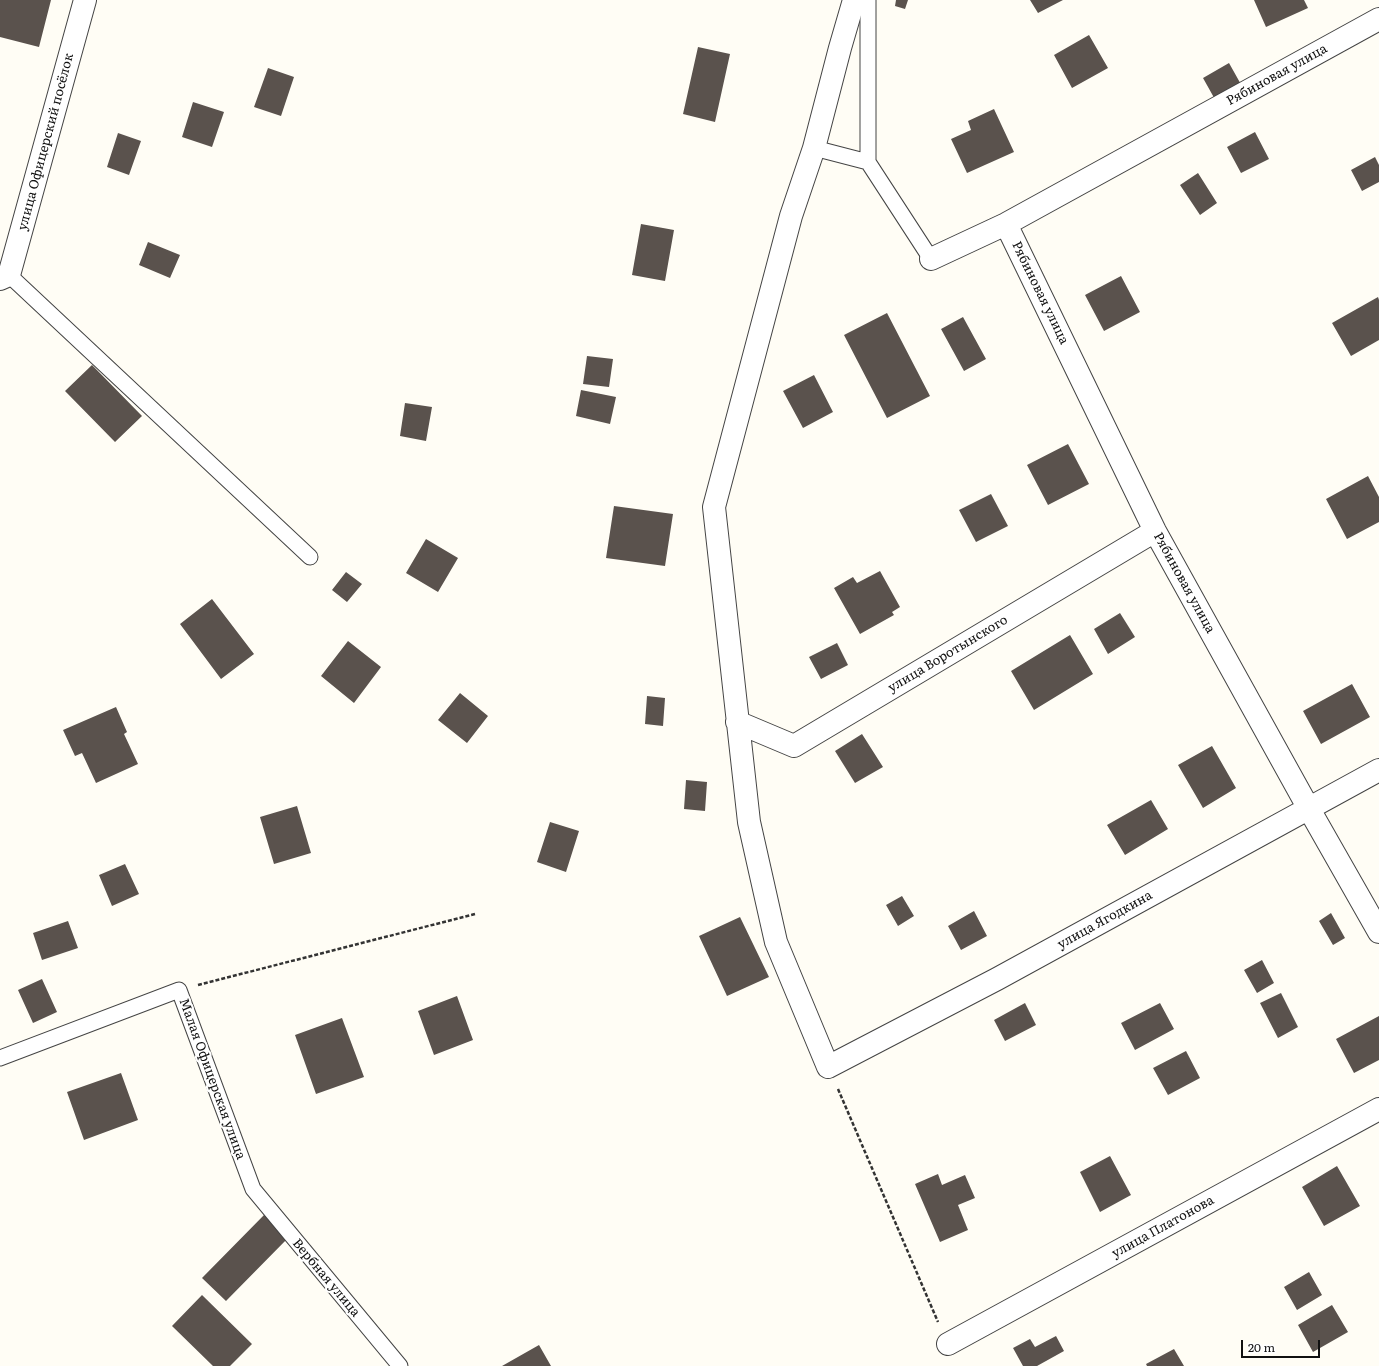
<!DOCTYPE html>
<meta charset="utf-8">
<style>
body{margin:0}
#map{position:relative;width:1379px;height:1366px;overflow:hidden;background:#fffdf5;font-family:Literata,serif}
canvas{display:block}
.scale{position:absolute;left:1241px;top:1340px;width:79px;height:18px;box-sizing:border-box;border:2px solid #111;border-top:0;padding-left:5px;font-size:12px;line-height:14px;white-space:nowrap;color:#111;-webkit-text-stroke:3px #fff;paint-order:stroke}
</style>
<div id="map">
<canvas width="1379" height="1366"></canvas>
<div class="scale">20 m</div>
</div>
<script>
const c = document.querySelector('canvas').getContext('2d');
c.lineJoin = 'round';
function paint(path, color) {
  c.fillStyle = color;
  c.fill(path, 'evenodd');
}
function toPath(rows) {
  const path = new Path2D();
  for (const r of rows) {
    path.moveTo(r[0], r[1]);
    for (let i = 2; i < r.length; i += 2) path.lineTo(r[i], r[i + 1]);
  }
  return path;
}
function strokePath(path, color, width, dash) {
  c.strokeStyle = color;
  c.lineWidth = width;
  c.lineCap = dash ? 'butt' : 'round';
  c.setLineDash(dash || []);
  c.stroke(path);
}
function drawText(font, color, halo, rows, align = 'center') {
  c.font = font + ' Literata,serif';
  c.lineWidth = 4;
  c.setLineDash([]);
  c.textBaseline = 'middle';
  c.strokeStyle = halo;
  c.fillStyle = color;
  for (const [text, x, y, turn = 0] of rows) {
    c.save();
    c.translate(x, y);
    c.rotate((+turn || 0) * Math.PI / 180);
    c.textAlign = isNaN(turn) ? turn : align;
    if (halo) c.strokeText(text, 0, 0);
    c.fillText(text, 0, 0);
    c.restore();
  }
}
paint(toPath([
 [0,0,51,0,39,47,0,37],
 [896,0,908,0,905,9,895,6],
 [1030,0,1063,0,1038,13],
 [1254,0,1304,0,1308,8,1266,27],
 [1089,35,1108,68,1072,88,1054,55],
 [698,47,730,54,715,122,683,114],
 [1229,63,1243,88,1217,103,1203,78],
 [268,68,294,77,281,116,254,107],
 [193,102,224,112,212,147,182,137],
 [994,109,1014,152,967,173,951,139,971,130,968,121],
 [1255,132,1269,159,1241,173,1227,147],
 [118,133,141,141,129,175,107,167],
 [1375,157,1379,165,1379,182,1362,191,1351,170],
 [1198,173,1217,203,1200,215,1180,185],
 [641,224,674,230,665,281,632,275],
 [148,242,180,255,170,278,139,265],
 [1121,276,1140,312,1104,331,1085,295],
 [1378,297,1379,300,1379,340,1351,356,1332,323],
 [887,313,930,396,887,418,844,335],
 [963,317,986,359,964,371,941,329],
 [587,356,613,359,609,387,583,384],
 [92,365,142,416,115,442,65,391],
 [814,375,833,412,803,428,783,391],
 [581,390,616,397,610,424,576,416],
 [405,403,432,407,426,441,400,436],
 [1068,444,1089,484,1048,505,1027,465],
 [1368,476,1379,497,1379,522,1347,539,1326,499],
 [991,494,1008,526,976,542,959,510],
 [614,506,673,514,665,566,606,558],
 [426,539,458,558,438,592,406,573],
 [880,571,900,607,892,612,894,615,860,634,834,588,853,577,857,583],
 [346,572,362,584,347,602,332,590],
 [212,599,254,654,221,679,180,624],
 [1120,613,1135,637,1108,654,1094,629],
 [1070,635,1093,674,1034,710,1011,671],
 [348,641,381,667,354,703,321,676],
 [837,643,848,665,821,679,809,657],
 [1352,684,1370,717,1321,744,1303,711],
 [460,693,488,716,467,743,438,720],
 [647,696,665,698,663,726,645,724],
 [116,707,127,732,124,734,138,764,96,783,82,753,75,756,63,730],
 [862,734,883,767,855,783,835,751],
 [1212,746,1236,788,1203,808,1178,765],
 [686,780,707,782,705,811,684,809],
 [1151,800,1168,829,1125,855,1107,825],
 [297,806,311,853,274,864,260,817],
 [550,822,579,831,566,872,537,862],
 [125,864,139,894,112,906,99,875],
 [902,896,914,916,898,926,886,905],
 [974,911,987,936,961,950,948,926],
 [1331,913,1345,938,1333,945,1319,921],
 [740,917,769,977,727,996,699,936],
 [68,921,78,948,42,960,33,933],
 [1262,960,1274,983,1257,993,1244,970],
 [42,979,57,1012,33,1023,18,990],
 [1281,993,1298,1027,1278,1038,1260,1003],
 [457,996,473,1040,434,1055,418,1011],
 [1025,1003,1036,1025,1005,1041,994,1020],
 [1160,1003,1174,1029,1135,1050,1121,1023],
 [1379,1016,1379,1060,1354,1073,1336,1039],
 [342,1018,364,1077,316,1094,295,1035],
 [1186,1051,1200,1078,1168,1095,1153,1068],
 [121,1073,138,1120,84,1140,67,1092],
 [1110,1156,1131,1195,1100,1212,1080,1172],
 [1337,1166,1360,1206,1324,1226,1302,1187],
 [938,1174,942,1185,965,1175,975,1198,958,1205,968,1230,940,1242,915,1184],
 [264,1215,288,1238,226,1301,202,1278],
 [1309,1272,1322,1295,1297,1310,1284,1287],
 [202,1295,252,1344,230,1366,213,1366,172,1326],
 [1332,1305,1348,1332,1313,1352,1298,1325],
 [1056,1336,1064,1351,1037,1366,1023,1366,1013,1348,1030,1339,1035,1347],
 [539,1345,551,1366,502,1366],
 [1174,1349,1184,1366,1147,1366,1146,1364]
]), '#5a524d');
const lane = toPath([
 [814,148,868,162,931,259],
 [868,162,868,0],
 [9,275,310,557],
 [0,1058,179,990,253,1189,400,1366]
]);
const street = toPath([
 [854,0,840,48,814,148,791,216,714,507,749,822,776,942,828,1067,997,979,1379,770],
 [1006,224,1155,531,1309,809,1379,932],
 [931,259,1006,224,1379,19],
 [0,279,9,275,85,0],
 [737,722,794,746,1155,531],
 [948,1344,1379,1109]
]);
strokePath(lane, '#444', 17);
strokePath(street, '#444', 24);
strokePath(toPath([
 [198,985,475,914],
 [838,1089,938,1322]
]), '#333', 2.5, [4, 2]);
strokePath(lane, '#fff', 15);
strokePath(street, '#fff', 22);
drawText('13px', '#111', '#fff', [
 ["Рябиновая улица",1277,75,-29],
 ["улица Офицерский посёлок",46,142,-75],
 ["Рябиновая улица",1040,293,64],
 ["Рябиновая улица",1184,583,61],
 ["улица Воротынского",948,654,-31],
 ["улица Ягодкина",1105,920,-29],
 ["Малая Офицерская улица",212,1079,70],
 ["улица Платонова",1163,1227,-29],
 ["Вербная улица",326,1278,50]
]);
</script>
